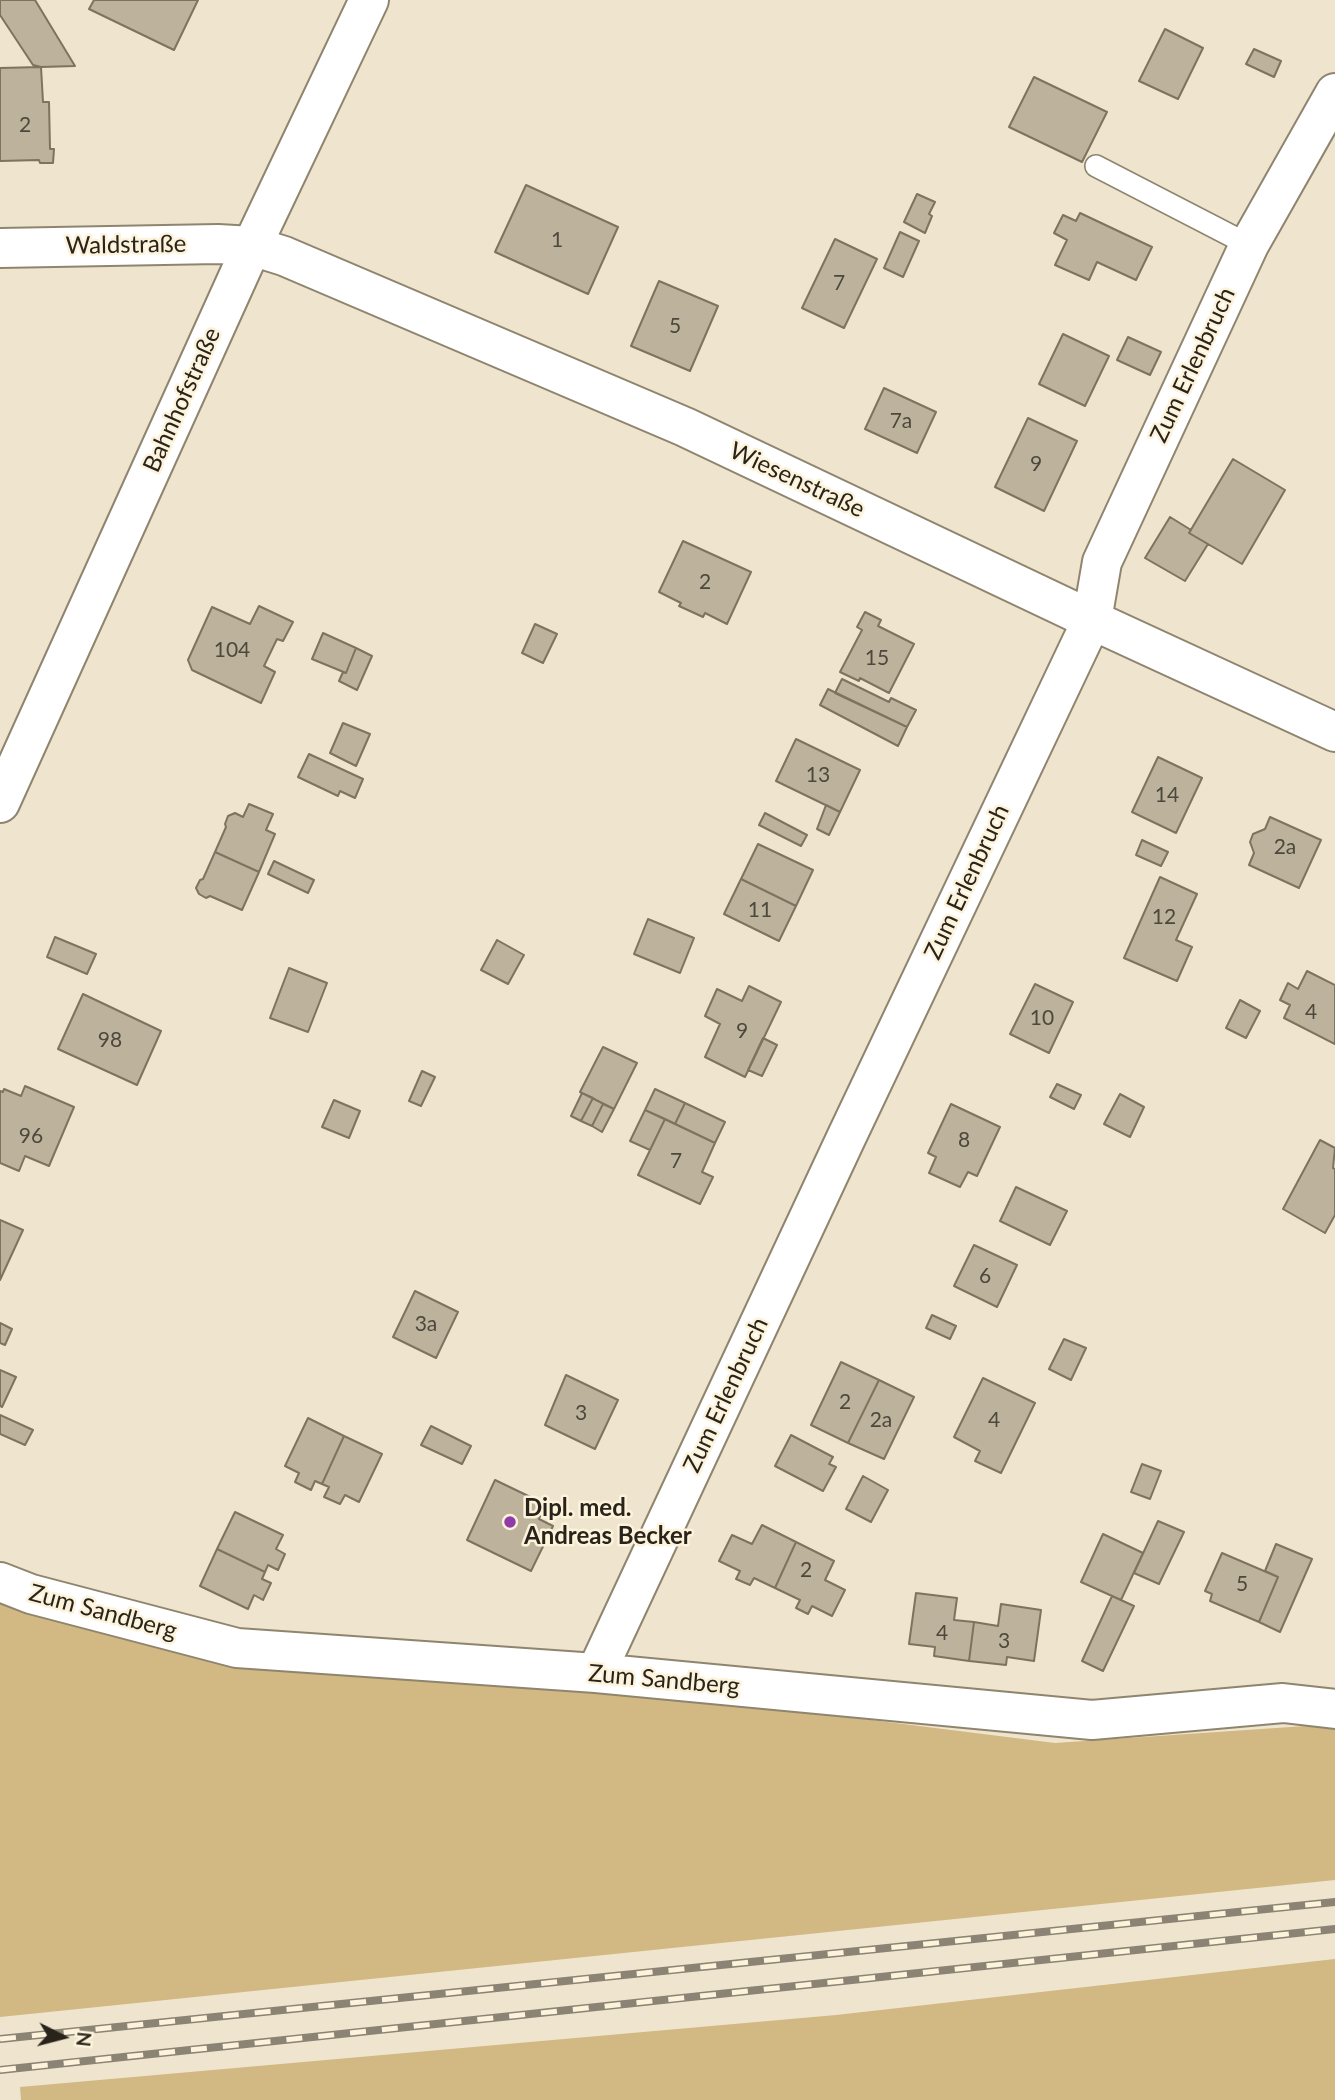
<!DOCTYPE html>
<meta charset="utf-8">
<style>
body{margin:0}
#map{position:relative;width:1335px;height:2100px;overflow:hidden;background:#efe4cd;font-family:Lato,sans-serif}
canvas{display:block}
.north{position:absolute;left:28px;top:2002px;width:70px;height:70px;-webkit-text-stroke:5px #fdf2da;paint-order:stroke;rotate:96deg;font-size:19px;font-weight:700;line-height:28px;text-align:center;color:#28241c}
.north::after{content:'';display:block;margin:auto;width:24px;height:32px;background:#28241c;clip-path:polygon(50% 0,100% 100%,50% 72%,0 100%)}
</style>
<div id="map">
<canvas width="1335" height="2100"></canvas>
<div class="north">N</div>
</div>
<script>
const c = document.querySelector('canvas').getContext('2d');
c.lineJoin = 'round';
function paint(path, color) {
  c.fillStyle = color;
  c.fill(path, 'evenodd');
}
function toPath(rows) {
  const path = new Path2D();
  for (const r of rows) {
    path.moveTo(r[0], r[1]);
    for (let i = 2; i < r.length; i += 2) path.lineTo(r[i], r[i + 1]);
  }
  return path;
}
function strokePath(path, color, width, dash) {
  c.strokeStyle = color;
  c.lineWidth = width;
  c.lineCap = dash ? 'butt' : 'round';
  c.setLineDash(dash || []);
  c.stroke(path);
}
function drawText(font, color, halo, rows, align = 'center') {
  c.font = font + ' Lato,sans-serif';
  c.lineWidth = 5;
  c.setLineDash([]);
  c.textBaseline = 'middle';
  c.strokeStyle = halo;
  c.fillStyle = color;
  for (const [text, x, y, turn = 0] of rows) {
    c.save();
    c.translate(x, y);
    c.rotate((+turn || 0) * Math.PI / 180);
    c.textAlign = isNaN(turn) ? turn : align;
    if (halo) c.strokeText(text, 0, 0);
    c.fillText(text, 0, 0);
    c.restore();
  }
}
paint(toPath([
 [0,1594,607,1687,1055,1743,1335,1724,1335,1880,0,2017],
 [1335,1959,1335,2100,21,2100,20,2087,836,2015]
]), '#d2b882');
const building = toPath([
 [0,0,35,0,75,66,41,67,33,65,0,15,0,0],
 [94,0,198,0,174,50,89,9,94,0],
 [1165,29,1203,48,1178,99,1139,81,1165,29],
 [1254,49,1281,61,1274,77,1246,64,1254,49],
 [41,67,43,102,49,102,50,149,54,149,53,163,40,163,39,160,0,161,0,68,41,67],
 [1034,77,1107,112,1082,162,1009,127,1034,77],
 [526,185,618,227,588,294,495,252,526,185],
 [917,194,935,202,929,214,932,216,925,233,904,222,917,194],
 [1080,213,1152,247,1136,280,1097,262,1089,280,1055,265,1067,240,1054,233,1063,215,1076,221,1080,213],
 [900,232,919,241,903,277,884,268,900,232],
 [835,239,877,259,844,328,802,308,835,239],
 [659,281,718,306,690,371,631,346,659,281],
 [1063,334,1109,356,1085,406,1039,384,1063,334],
 [1128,337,1161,352,1150,375,1117,360,1128,337],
 [884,388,936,412,917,453,865,429,884,388],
 [1028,418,1077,441,1044,511,995,487,1028,418],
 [1233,459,1285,490,1242,564,1189,533,1233,459],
 [1170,517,1191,530,1189,533,1208,544,1185,581,1145,558,1170,517],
 [683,541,751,572,727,624,705,613,703,617,679,606,681,603,659,592,683,541],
 [259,606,293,622,283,641,277,639,264,666,275,672,261,703,192,670,188,660,212,607,250,624,259,606],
 [865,612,881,620,878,626,914,644,889,693,860,678,859,681,840,672,862,630,857,627,865,612],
 [535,624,557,634,543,663,522,653,535,624],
 [323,633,356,648,346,673,312,659,323,633],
 [356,648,372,656,357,690,339,681,343,672,346,673,356,648],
 [842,679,889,702,891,698,916,710,907,727,835,693,842,679],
 [828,689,907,727,898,746,820,705,828,689],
 [343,723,370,734,356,766,330,753,343,723],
 [796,739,860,770,840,812,776,781,796,739],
 [309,754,363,779,355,798,340,791,338,796,298,777,309,754],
 [1158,757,1202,778,1176,833,1132,812,1158,757],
 [249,804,273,814,266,830,275,834,259,872,215,852,226,827,225,824,228,816,235,813,243,817,249,804],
 [826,805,840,812,829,835,817,829,826,805],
 [765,813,807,835,801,846,759,825,765,813],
 [1270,817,1321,840,1299,888,1249,865,1254,853,1250,842,1253,834,1265,829,1270,817],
 [1142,840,1168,852,1161,866,1136,855,1142,840],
 [758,844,813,870,796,906,741,879,758,844],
 [215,852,259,872,242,910,210,896,206,898,199,894,196,888,200,880,203,879,215,852],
 [274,861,314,880,308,893,268,874,274,861],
 [1160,877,1197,894,1176,940,1192,947,1177,981,1124,958,1160,877],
 [741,879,796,906,779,941,724,914,741,879],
 [648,919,694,938,680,973,634,954,648,919],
 [55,937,96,954,87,974,47,957,55,937],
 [497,940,524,955,508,984,481,970,497,940],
 [289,968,327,983,308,1032,270,1018,289,968],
 [1307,971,1335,985,1335,1044,1284,1018,1290,1005,1280,1000,1288,983,1298,989,1307,971],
 [1035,984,1073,1002,1049,1053,1010,1034,1035,984],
 [749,986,781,1002,745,1077,705,1057,720,1024,705,1016,717,989,742,1001,749,986],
 [83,994,161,1031,137,1085,58,1049,83,994],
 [1240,1000,1260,1011,1246,1038,1226,1028,1240,1000],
 [763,1038,777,1045,762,1076,748,1070,763,1038],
 [603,1047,637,1063,614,1109,580,1092,603,1047],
 [422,1071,435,1077,421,1106,409,1101,422,1071],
 [1057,1084,1081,1095,1074,1109,1050,1097,1057,1084],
 [25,1086,74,1107,49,1166,25,1156,19,1171,0,1163,0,1091,3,1092,4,1089,21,1096,25,1086],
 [655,1089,685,1103,675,1124,645,1110,655,1089],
 [582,1093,593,1098,581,1121,571,1116,582,1093],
 [1120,1094,1144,1107,1130,1137,1104,1124,1120,1094],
 [593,1098,603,1104,592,1126,581,1121,593,1098],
 [334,1100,360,1111,349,1138,322,1127,334,1100],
 [685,1103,725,1122,715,1143,675,1124,685,1103],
 [603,1104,614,1109,602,1132,592,1126,603,1104],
 [951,1104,1000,1127,977,1176,968,1172,960,1187,929,1173,936,1157,928,1153,951,1104],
 [645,1110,665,1119,650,1150,630,1141,645,1110],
 [665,1119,715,1143,702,1172,713,1177,700,1204,638,1175,665,1119],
 [1320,1140,1335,1148,1333,1168,1335,1169,1335,1215,1325,1233,1283,1209,1320,1140],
 [1016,1187,1067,1211,1050,1245,1000,1221,1016,1187],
 [0,1220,23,1230,0,1280,0,1220],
 [974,1245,1017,1265,997,1307,954,1286,974,1245],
 [415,1291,458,1312,436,1358,393,1337,415,1291],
 [932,1315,956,1326,950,1339,926,1328,932,1315],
 [0,1323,12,1329,5,1345,0,1343,0,1323],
 [1064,1339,1086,1348,1071,1380,1049,1369,1064,1339],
 [841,1362,879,1380,848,1443,811,1425,841,1362],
 [0,1370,16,1377,2,1407,0,1406,0,1370],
 [566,1375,618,1400,595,1449,545,1425,566,1375],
 [983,1378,1035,1403,1001,1473,975,1461,980,1451,954,1437,983,1378],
 [879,1380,914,1397,884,1459,848,1443,879,1380],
 [0,1415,33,1430,25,1445,0,1434,0,1415],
 [308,1418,344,1436,322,1484,315,1481,311,1490,295,1482,299,1473,285,1466,308,1418],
 [431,1426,471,1446,462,1464,421,1445,431,1426],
 [791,1435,833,1457,829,1464,836,1467,823,1491,775,1466,791,1435],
 [344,1436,382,1454,359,1502,345,1495,340,1504,324,1497,329,1487,322,1484,344,1436],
 [1142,1464,1161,1471,1150,1499,1131,1492,1142,1464],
 [863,1476,888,1490,871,1522,846,1509,863,1476],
 [495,1480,545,1504,539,1519,553,1526,531,1571,467,1540,495,1480],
 [235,1512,283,1535,276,1549,285,1554,278,1570,268,1565,265,1572,217,1549,235,1512],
 [1158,1521,1184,1532,1159,1584,1134,1573,1158,1521],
 [762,1525,796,1542,775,1588,754,1578,750,1585,736,1579,740,1571,719,1561,732,1535,752,1544,762,1525],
 [1103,1534,1143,1553,1121,1600,1081,1582,1103,1534],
 [796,1542,834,1561,825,1580,845,1590,832,1616,812,1606,808,1614,796,1608,800,1600,775,1588,796,1542],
 [1276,1544,1312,1559,1280,1632,1259,1622,1278,1577,1265,1571,1276,1544],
 [217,1549,265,1572,262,1579,271,1583,263,1600,254,1595,248,1609,200,1586,217,1549],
 [1222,1553,1278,1577,1259,1622,1210,1601,1212,1594,1205,1591,1222,1553],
 [916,1593,957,1598,954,1620,974,1622,969,1661,934,1656,935,1647,909,1644,916,1593],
 [1112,1596,1134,1606,1103,1671,1082,1661,1112,1596],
 [1001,1604,1041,1610,1034,1661,1007,1657,1006,1665,969,1661,974,1622,998,1626,1001,1604]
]);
paint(building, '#bdb39c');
strokePath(building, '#7d735e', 2);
const service = toPath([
 [1096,166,1249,245]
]);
const minor = toPath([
 [0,248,218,244,252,246,284,256,685,427,1092,620,1335,732],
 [0,1582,31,1594,237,1648,596,1673,1092,1720,1283,1703,1335,1709],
 [596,1673,846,1138,1092,620,1102,562,1249,245,1335,93]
]);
const secondary = toPath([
 [0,803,252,246,369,0]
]);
strokePath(service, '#8f856f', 24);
strokePath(minor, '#8f856f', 42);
strokePath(secondary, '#8f856f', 42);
strokePath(service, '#fff', 21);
strokePath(minor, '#fff', 38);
strokePath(secondary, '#fff', 38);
const rail = toPath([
 [0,2039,1335,1902],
 [0,2070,1335,1929]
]);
strokePath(rail, '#8b8374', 8);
strokePath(rail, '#fdf2da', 5, [16]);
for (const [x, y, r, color] of [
 [510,1522,7,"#8f3ba9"]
]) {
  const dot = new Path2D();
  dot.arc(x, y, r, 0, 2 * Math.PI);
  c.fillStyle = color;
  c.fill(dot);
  strokePath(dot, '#fdf2da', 2.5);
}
drawText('21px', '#4d483c', null, [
 ["2",25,125],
 ["1",557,240],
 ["7",839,283],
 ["5",675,326],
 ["7a",901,421],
 ["9",1036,464],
 ["2",705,582],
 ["104",232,650],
 ["15",877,658],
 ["13",818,775],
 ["14",1167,795],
 ["2a",1285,847],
 ["11",760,910],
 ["12",1164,917],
 ["4",1311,1012],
 ["10",1042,1018],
 ["9",742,1031],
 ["98",110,1040],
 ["96",31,1136],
 ["8",964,1140],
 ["7",676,1161],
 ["6",985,1276],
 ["3a",426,1324],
 ["2",845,1402],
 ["3",581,1413],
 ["2a",881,1420],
 ["4",994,1420],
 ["2",806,1570],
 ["5",1242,1584],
 ["4",942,1633],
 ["3",1004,1641]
]);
drawText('24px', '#28241c', '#fdf2da', [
 ["Waldstraße",126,245,-1],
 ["Zum Erlenbruch",1193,365,-65],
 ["Bahnhofstraße",182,400,-66],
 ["Wiesenstraße",797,480,25],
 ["Zum Erlenbruch",967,882,-65],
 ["Zum Erlenbruch",726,1395,-65],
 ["Zum Sandberg",103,1612,15],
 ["Zum Sandberg",664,1680,5]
]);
drawText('bold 24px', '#28241c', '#fdf2da', [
 ["Dipl. med.",524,1508],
 ["Andreas Becker",524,1536]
], 'left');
</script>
